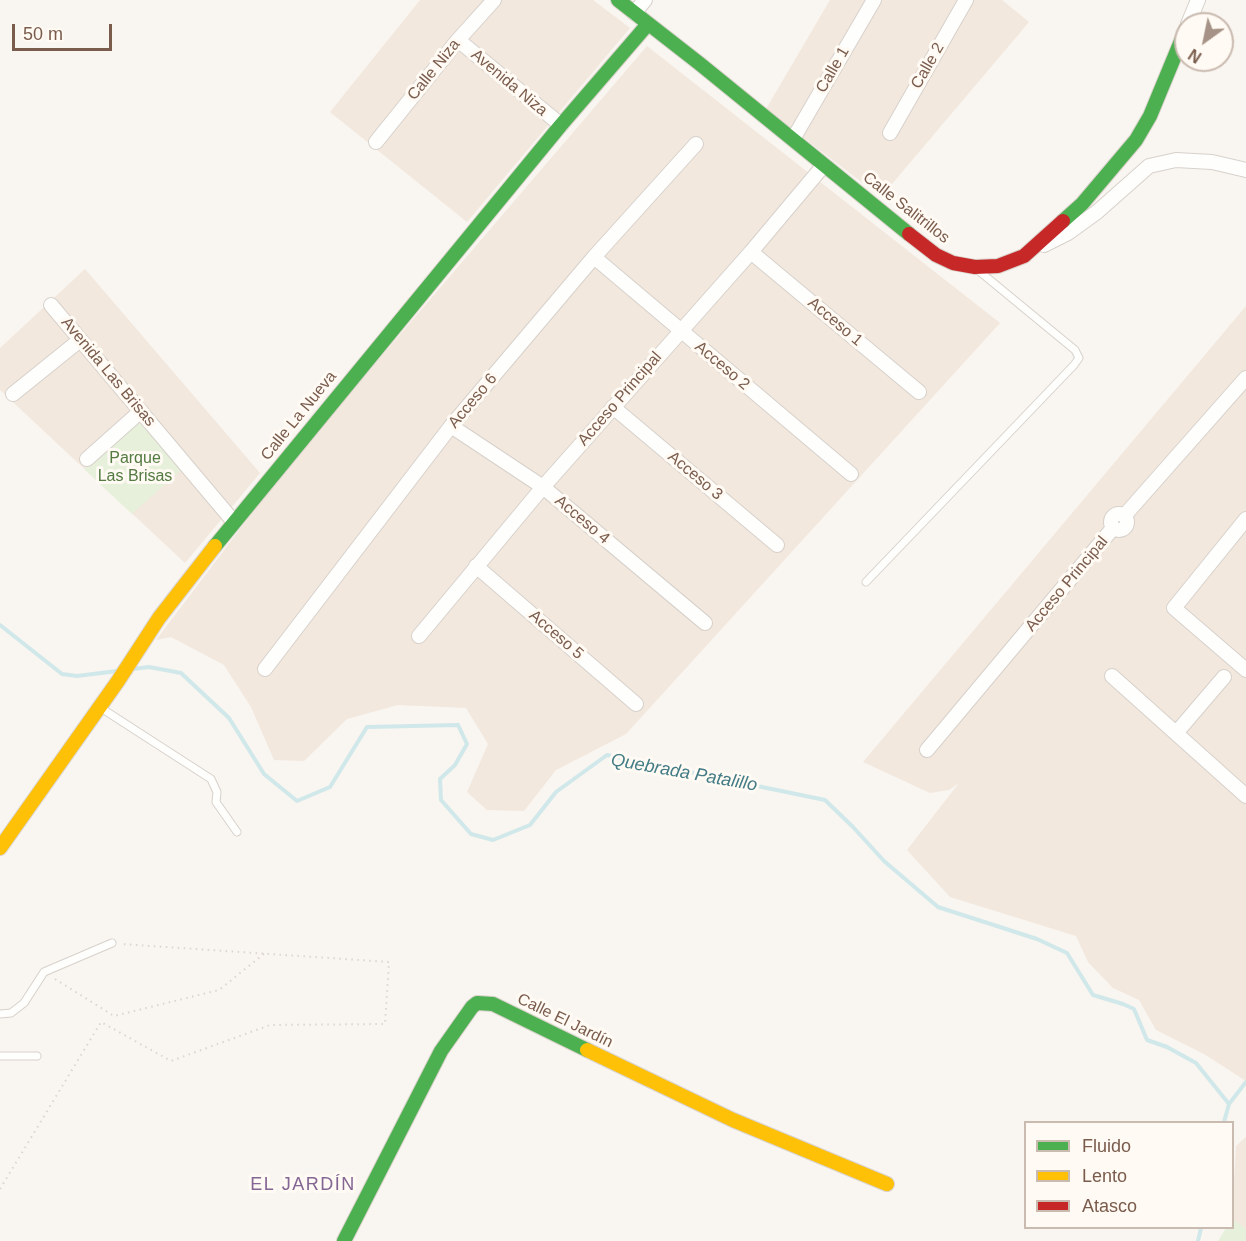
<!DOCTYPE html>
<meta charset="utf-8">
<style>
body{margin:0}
#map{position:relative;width:1246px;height:1241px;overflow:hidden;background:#f9f5f0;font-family:Arial,sans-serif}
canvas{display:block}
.legend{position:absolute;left:1024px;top:1121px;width:210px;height:108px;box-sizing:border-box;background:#fffaf3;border:2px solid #cabbb1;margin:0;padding:8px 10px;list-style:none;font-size:18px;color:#7a5c4d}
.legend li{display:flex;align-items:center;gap:12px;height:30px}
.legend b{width:30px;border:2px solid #cabbb1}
.north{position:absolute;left:1174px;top:12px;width:60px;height:60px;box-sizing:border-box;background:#fffaf3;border:2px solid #cabbb1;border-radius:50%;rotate:213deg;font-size:16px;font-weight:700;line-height:24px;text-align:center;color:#7a5c4d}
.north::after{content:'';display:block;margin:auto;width:21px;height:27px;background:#a69286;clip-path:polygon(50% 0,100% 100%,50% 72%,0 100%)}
.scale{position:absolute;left:12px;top:24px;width:100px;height:27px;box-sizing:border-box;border:3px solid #7a5c4d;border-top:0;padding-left:8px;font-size:18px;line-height:21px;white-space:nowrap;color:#7a5c4d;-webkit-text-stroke:4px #fffaf3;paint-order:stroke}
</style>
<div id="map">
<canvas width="1246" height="1241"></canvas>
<ul class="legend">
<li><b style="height:8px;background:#4caf50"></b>Fluido</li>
<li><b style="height:8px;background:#ffc107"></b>Lento</li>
<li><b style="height:8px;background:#c62828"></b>Atasco</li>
</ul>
<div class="north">N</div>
<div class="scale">50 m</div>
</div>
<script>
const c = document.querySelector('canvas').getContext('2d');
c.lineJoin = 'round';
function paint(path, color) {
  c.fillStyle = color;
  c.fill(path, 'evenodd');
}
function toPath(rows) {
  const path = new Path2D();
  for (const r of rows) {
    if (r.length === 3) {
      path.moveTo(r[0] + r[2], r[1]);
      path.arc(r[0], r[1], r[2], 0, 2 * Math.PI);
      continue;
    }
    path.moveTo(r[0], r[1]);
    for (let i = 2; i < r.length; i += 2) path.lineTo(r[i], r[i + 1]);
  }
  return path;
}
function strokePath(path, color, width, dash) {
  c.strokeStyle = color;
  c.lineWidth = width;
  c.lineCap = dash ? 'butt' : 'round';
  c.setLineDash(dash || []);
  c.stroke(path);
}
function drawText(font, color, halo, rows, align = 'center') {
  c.font = font + ' Arial,sans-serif';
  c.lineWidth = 6;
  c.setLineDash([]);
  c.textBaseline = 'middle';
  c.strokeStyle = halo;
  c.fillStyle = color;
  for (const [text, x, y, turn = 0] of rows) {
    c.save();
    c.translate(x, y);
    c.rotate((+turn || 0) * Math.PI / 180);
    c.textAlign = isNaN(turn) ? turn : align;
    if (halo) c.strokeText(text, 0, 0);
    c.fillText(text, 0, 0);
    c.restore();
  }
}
paint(toPath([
 [420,0,593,0,630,28,467,222,330,112],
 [830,0,1002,0,1029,22,881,197,766,109],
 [647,46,1000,323,626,734,556,770,524,811,487,810,467,792,488,744,466,708,398,705,347,719,304,761,274,760,251,707,224,665,171,637,156,640,290,463],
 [85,269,260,473,185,563,0,390,0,348],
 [1246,306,1246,1081,1204,1054,1156,1030,1139,1000,1113,988,1088,962,1076,936,950,897,907,850,959,783,949,790,930,793,863,762],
 [1246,1137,1246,1229,1232,1219,1236,1146]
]), '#f2e8de');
paint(toPath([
 [139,421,181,470,132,514,84,469],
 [1233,1219,1246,1229,1246,1241,1218,1241,1226,1228,1232,1228]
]), '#e7f0db');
strokePath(toPath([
 [0,625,62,674,77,676,117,671],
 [133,669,149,667,181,673,229,718,264,774,297,801,330,787,367,727,458,725,467,744,455,765,440,779,441,800,471,834,493,840,530,825,556,792,607,755,825,800,853,827,884,861,938,907,1037,939,1067,953,1093,995,1123,1004,1134,1009,1147,1040,1167,1047,1196,1063,1229,1104,1246,1082],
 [1224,1122,1229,1104],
 [1198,1241,1201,1228]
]), '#d0e8ea', 4);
const lane = toPath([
 [866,582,1074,365,1079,358,1075,350,979,271],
 [101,708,211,779,217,792,216,802,237,832],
 [0,1014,11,1013,24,1003,44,972,112,943],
 [0,1056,37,1056]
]);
const street = toPath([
 [634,13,645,0],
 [1188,24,1198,0],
 [458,40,561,125],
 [890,133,966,0],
 [793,139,874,0],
 [376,142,458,40,494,0],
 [1044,245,1068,233,1097,212,1149,166,1176,160,1212,162,1246,170],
 [751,252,919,392],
 [594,257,851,474],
 [51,305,234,522],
 [13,394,80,340],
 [613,407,777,545],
 [451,426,543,487,705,623],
 [87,459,141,411],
 [1119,522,8],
 [1125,515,1246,378],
 [1246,519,1174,608,1246,670],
 [476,566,636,704],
 [419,636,543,487,751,252,824,165],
 [265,669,451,426,594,257,696,144],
 [1112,676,1246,796],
 [1177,732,1224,677],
 [927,750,1113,528]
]);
const fast = toPath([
 [618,0,700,64,909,234],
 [1063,221,1082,204,1136,140,1150,116,1186,29],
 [215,546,561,125,648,24],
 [344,1241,441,1051,472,1007,477,1003,493,1004,587,1050]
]);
const slow = toPath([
 [0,848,118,681,159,618,215,546],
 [587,1050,733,1120,887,1184]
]);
const jam = toPath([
 [909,234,936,255,953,263,975,267,998,266,1024,256,1063,221]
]);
strokePath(lane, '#d7d1cb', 9);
strokePath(street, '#d7d1cb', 16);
strokePath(fast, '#d9d2cb', 16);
strokePath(slow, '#d9d2cb', 16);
strokePath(jam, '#d9d2cb', 16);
strokePath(toPath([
 [55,979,114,1016,219,990,265,953],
 [0,1189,101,1022,171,1061,270,1025,385,1024,389,962,121,944]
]), '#dcd5d0', 2, [1.5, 4.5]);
strokePath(lane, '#fefefd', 7);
strokePath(street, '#fefefd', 14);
strokePath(fast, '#4caf50', 14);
strokePath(slow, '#ffc107', 14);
strokePath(jam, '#c62828', 14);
drawText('16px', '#7a5c4d', '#fffaf3', [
 ["Calle 2",928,66,-60],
 ["Calle Niza",434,70,-51],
 ["Calle 1",833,70,-60],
 ["Avenida Niza",509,83,40],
 ["Calle Salitrillos",906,208,38],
 ["Acceso 1",835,322,40],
 ["Acceso 2",722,366,40],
 ["Avenida Las Brisas",108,372,50],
 ["Acceso Principal",620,399,-49],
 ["Acceso 6",473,401,-50],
 ["Calle La Nueva",299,416,-51],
 ["Acceso 3",695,476,40],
 ["Acceso 4",582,520,40],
 ["Acceso Principal",1067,584,-50],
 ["Acceso 5",556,635,41],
 ["Calle El Jardín",565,1021,26]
]);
drawText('16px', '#537a41', '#fffaf3', [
 ["Parque",135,459],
 ["Las Brisas",135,477]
]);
drawText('italic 18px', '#437c86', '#fffaf3', [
 ["Quebrada Patalillo",684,773,10]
]);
c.letterSpacing = '1.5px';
drawText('18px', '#846695', '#fffaf3', [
 ["EL JARDÍN",303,1185]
]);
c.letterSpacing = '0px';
</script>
